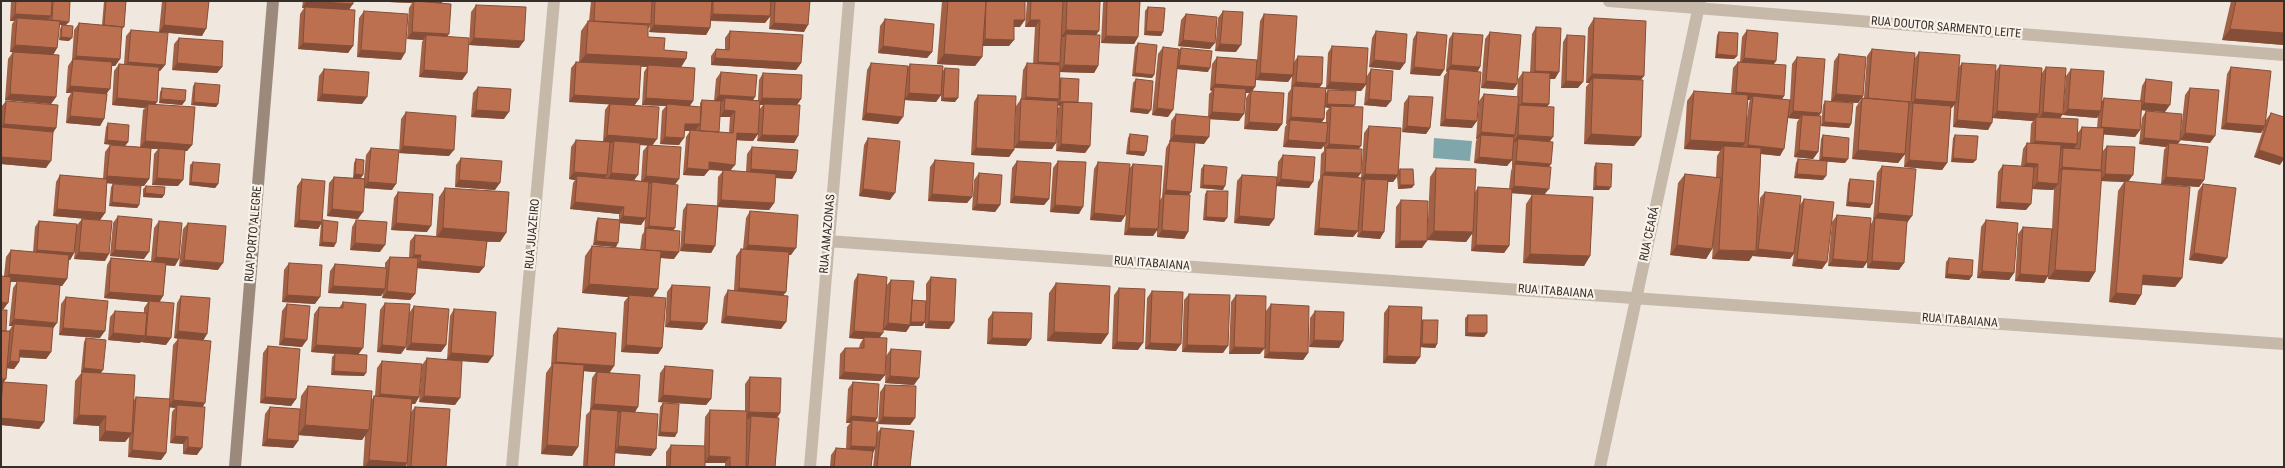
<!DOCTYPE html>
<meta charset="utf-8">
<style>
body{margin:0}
#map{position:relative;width:2285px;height:468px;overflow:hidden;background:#f0e8de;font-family:"Roboto Condensed",sans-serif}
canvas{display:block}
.frame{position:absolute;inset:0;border:2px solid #362e29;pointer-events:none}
</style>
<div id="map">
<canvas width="2285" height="468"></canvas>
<div class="frame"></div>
</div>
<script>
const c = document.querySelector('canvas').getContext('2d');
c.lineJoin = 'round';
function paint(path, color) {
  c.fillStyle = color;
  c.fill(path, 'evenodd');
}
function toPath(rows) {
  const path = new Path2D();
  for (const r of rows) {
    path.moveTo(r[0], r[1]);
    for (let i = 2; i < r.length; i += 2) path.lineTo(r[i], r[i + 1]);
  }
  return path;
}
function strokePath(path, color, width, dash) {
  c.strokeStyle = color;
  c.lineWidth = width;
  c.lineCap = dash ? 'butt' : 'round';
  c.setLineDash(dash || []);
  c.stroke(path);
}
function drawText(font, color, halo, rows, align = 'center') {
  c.font = font + ' "Roboto Condensed",sans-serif';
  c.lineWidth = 4.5;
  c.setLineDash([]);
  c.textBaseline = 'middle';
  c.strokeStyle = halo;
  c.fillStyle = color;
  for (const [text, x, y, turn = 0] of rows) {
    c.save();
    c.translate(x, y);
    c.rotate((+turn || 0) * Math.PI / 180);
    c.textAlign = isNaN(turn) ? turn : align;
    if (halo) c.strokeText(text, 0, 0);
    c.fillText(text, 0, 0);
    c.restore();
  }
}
paint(toPath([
 [1434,138,1472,141,1470,161,1433,158]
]), '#7fa7ab');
strokePath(toPath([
 [1609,1,2284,55],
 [827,241,2284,344],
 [512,467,554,1],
 [810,467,849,1],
 [1600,467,1700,1]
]), '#c7b9aa', 12);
strokePath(toPath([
 [235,467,273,1]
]), '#9b897c', 12);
paint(toPath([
 [11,1,70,1,66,25,59,25,57,48,53,55,56,97,51,104,5,100,8,59,13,52,10,52,12,24,14,21,10,21],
 [104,1,126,1,124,27,122,29,120,59,115,66,112,66,107,94,104,119,100,126,66,123,68,98,71,93,66,93,68,66,72,60,74,30,79,23,102,25],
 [162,1,209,1,202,36,159,32],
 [303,1,353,1,349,10,353,46,348,53,298,49,300,14,304,8,302,8],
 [389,1,443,1,442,3,447,37,467,73,462,80,419,77,422,42,423,40,407,39,409,8,412,3,389,2],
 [591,1,810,1,804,32,769,29,770,17,765,23,711,21,710,28,706,35,649,32,650,27,648,29,648,37,664,50,686,59,681,67,693,101,690,106,700,107,700,103,702,100,714,101,716,79,721,72,753,100,758,100,759,80,763,73,801,99,797,105,798,136,794,143,757,141,758,134,753,141,737,140,730,171,746,172,747,154,752,147,796,172,792,179,775,178,774,203,769,210,718,207,715,246,711,253,680,251,683,210,687,204,717,206,718,177,723,171,709,170,704,176,683,175,686,137,690,131,685,131,679,145,660,144,662,111,666,106,642,105,644,72,647,67,641,66,639,99,634,106,652,145,675,184,675,228,673,230,674,259,660,258,658,289,653,297,662,348,658,354,621,352,624,302,628,297,582,293,585,256,592,246,640,250,642,235,644,232,645,219,641,225,620,223,616,247,593,245,596,222,598,218,619,220,619,214,570,209,573,183,575,180,569,179,571,147,576,140,603,142,605,110,609,104,569,102,571,68,576,62,579,62,581,31,588,21,589,21],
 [760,105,763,105,759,110],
 [720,117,730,117,729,133,719,132],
 [640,145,648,145,643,151,641,181,634,180],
 [942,1,1025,1,1020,27,1014,27,1009,46,982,46,982,57,975,66,937,64],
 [1027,1,1100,1,1096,35,1098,66,1094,73,1060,72,1059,81,1061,78,1078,102,1090,146,1085,153,1056,151,1058,108,1060,106,1058,105,1052,149,1014,148,1016,106,1021,99,1023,70,1027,63,1033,64,1035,27,1025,27],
 [1104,1,1140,1,1138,37,1134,44,1101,43,1103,3],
 [2231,1,2284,1,2284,45,2222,40],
 [476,5,519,48,469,45,471,12],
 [1148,7,1163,32,1161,36,1144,35,1145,11],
 [364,11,401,60,357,57,359,18],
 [1223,11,1236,52,1215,51,1218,18],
 [1186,14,1210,49,1178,46,1181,20],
 [1264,14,1294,62,1298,56,1322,84,1319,88,1326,88,1328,53,1332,46,1367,76,1371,69,1391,101,1386,107,1364,105,1366,85,1361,91,1326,89,1326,93,1328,90,1354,107,1358,149,1357,177,1361,178,1364,133,1369,126,1398,171,1400,169,1412,188,1398,189,1397,177,1393,182,1388,182,1380,239,1357,237,1358,231,1353,237,1314,235,1318,182,1320,178,1321,154,1324,151,1324,146,1321,149,1283,147,1285,127,1287,124,1286,124,1288,93,1291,89,1292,76,1288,82,1256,80,1255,87,1252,91,1282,124,1277,131,1244,129,1246,98,1249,93,1246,93,1239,121,1210,119,1204,144,1195,143,1191,192,1189,195,1188,232,1184,239,1157,237,1157,230,1153,236,1124,235,1126,214,1121,222,1090,220,1094,169,1098,162,1129,169,1133,164,1160,200,1162,197,1166,148,1170,141,1171,121,1176,114,1208,117,1209,94,1212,91,1210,90,1212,64,1217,57,1257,60,1260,21],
 [1325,107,1329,108,1326,112,1326,122,1322,122,1324,119],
 [1594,18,1641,80,1641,137,1634,146,1584,144,1586,87,1589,83,1586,83,1588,28],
 [885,19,932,52,927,58,878,53,880,26],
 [62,25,69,41,59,40,60,29],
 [1536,27,1555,79,1550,79,1549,104,1547,106,1550,142,1549,166,1545,195,1590,256,1584,266,1523,263,1526,204,1532,195,1511,193,1509,246,1504,253,1471,251,1472,234,1466,242,1427,240,1430,177,1436,168,1475,192,1478,187,1509,189,1511,171,1512,168,1512,160,1507,166,1474,163,1476,141,1477,139,1476,139,1479,101,1484,94,1517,97,1518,79,1523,72,1530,73,1532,34],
 [131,30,165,65,160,71,159,71,157,102,155,104,192,145,187,151,185,151,178,186,152,185,154,154,158,149,151,149,149,179,144,186,107,183,105,213,100,220,105,261,74,259,75,250,74,253,70,260,68,260,67,279,62,286,60,286,52,329,51,352,46,359,19,357,19,362,14,369,7,368,4,382,44,422,39,429,1,425,1,310,6,331,9,331,12,326,9,326,13,288,17,282,10,282,4,276,6,257,11,250,33,252,35,227,39,221,77,225,82,219,98,220,53,216,56,182,60,175,103,179,105,152,110,145,140,147,143,110,145,108,112,105,114,71,119,64,124,64,126,36],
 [1747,30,1776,61,1773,64,1784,96,1782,99,1790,100,1792,64,1797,57,1819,116,1818,152,1813,159,1794,157,1797,122,1799,119,1788,118,1780,156,1761,154,1758,218,1760,198,1765,192,1800,205,1804,199,1822,269,1792,266,1794,254,1790,259,1753,256,1753,255,1749,261,1712,259,1713,245,1712,249,1706,259,1670,255,1678,183,1685,174,1716,178,1717,156,1720,151,1684,149,1687,101,1694,91,1731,94,1733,68,1738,62,1740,62,1742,37],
 [1747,100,1750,100,1749,103,1745,133],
 [730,31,801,63,796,70,711,65,711,56,716,49,725,50,725,38],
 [1376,31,1400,70,1369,67,1372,38],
 [1417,32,1444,70,1440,76,1410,74,1413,39],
 [1490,32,1517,84,1513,90,1481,88,1485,39],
 [1719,32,1737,56,1734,59,1715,58,1717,35],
 [1453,33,1480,67,1478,71,1472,128,1440,126,1444,76,1447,72,1446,71,1449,39],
 [1567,35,1578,88,1561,88,1563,42],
 [179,38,222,67,217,73,172,70,174,44],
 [1138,43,1154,75,1152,78,1132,76,1135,47],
 [1163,47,1179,50,1181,48,1208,72,1177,69,1168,117,1152,115,1158,54],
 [1872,49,1915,58,1919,52,1959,67,1962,63,1996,71,2000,65,2042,73,2046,67,2063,114,2060,118,2077,134,2082,127,2097,128,2098,116,2097,118,2063,115,2066,76,2071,69,2102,101,2104,98,2140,101,2142,86,2146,79,2165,112,2141,110,2140,130,2135,137,2103,134,2102,152,2107,146,2128,182,2182,278,2175,287,2142,285,2141,295,2135,305,2109,302,2118,191,2124,182,2101,181,2095,272,2089,282,2048,279,2048,276,2044,283,2015,281,2018,234,2023,227,2052,229,2054,189,2053,190,2032,189,2026,210,1996,208,1998,172,2003,165,2021,166,2023,149,2027,143,2030,143,2031,124,2033,121,1993,118,1988,130,1953,127,1954,105,1951,108,1947,163,1942,170,1904,167,1906,139,1905,154,1898,163,1852,159,1856,107,1862,98,1864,98,1867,56],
 [1839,54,1863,96,1858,103,1831,101,1834,61],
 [871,63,908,67,910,64,942,72,945,68,955,102,941,101,941,95,936,102,905,100,898,124,862,120,867,70],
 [2231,67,2266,120,2271,113,2280,165,2254,157,2263,130,2261,133,2221,129,2227,74],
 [324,69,362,104,317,101,319,76],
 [1136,79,1148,114,1130,112,1133,83],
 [195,83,218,104,216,107,191,105,193,86],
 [478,87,504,119,471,117,473,93],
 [162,88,185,101,182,105,159,103,160,92],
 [2190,88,2210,143,2180,140,2185,95],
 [978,95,1014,150,1009,157,971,155,974,102],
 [1409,96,1430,128,1426,134,1402,132,1404,103],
 [6,101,56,128,53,133,46,168,1,164,1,107],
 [1825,101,1851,124,1849,128,1821,126,1823,105],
 [2146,111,2178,144,2204,180,2199,187,2161,184,2164,150,2166,147,2139,144,2142,118],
 [406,112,449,156,399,153,401,119],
 [108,123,128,142,125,146,104,144,106,127],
 [1130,134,1144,156,1126,154,1128,138],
 [1823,135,1845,163,1819,161,1821,139],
 [1955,135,1973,163,1951,162,1953,138],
 [868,138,890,200,859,196,864,145],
 [371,148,392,190,364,188,358,219,327,216,329,183,334,177,353,178,354,163,356,159,361,178,364,178,366,155],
 [1283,155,1309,188,1276,186,1274,219,1269,226,1234,223,1237,181,1242,175,1277,177,1278,162],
 [461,158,495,190,455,187,456,165],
 [1798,159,1823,180,1794,178,1796,163],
 [935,160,972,197,967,203,928,201,930,167],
 [1017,161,1049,199,1044,205,1010,203,1012,168],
 [1058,161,1079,214,1050,212,1053,168],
 [193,162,218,184,215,188,189,185,190,165],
 [1596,163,1609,190,1593,190,1594,167],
 [1204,165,1223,190,1200,188,1201,169],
 [1882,166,1907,223,1899,270,1867,268,1867,262,1863,268,1828,266,1832,222,1837,215,1871,224,1873,220,1877,173],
 [979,173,1000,205,995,212,972,210,974,180],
 [302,179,322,221,334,247,319,246,321,224,318,229,294,227,297,186],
 [1850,179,1870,208,1846,206,1848,183],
 [113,184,139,205,137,208,109,206,111,187],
 [2203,184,2222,264,2189,260,2198,191],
 [146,186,164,195,162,198,143,197,143,189],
 [445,188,506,233,500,242,487,242,484,267,479,273,417,268,415,294,410,300,382,298,383,293,381,296,328,293,330,271,335,264,385,268,385,263,390,257,409,258,410,241,415,235,436,236,439,197],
 [1207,191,1227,218,1224,222,1203,220,1205,194],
 [398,192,427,232,391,230,394,198],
 [1401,200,1422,248,1395,248,1396,207],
 [750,211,791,255,789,255,786,292,783,295,781,329,721,323,724,297,728,290,734,290,736,256,741,249,743,249,746,218],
 [118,216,144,259,110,256,113,223],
 [356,220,380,252,350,250,352,227],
 [1986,220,2014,273,2009,280,1977,278,1981,227],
 [159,221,175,266,166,265,163,296,159,302,166,345,141,342,141,341,140,343,108,340,110,317,115,311,144,313,144,308,148,302,104,298,107,265,111,258,151,261,154,228],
 [188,223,218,270,179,266,183,229],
 [1949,258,1972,276,1969,280,1945,278,1946,262],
 [289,263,315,304,282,302,284,270],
 [858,274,879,338,885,375,880,381,839,379,840,354,845,348,859,348,860,344,863,339,849,338,854,281],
 [931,277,954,322,949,329,925,328,925,314,925,322,922,326,910,326,906,332,883,330,886,286,891,280,912,300,926,301,926,284],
 [1056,283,1108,334,1101,344,1047,341,1049,293],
 [672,285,702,330,665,327,667,292],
 [1119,288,1138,350,1112,349,1114,295],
 [1152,291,1176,351,1145,349,1147,298],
 [1189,294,1223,353,1182,352,1184,300],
 [1236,295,1260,354,1229,354,1231,302],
 [181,296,207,334,203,340,203,407,197,455,183,454,183,444,170,443,172,412,175,408,169,407,166,453,161,460,128,457,129,437,125,442,99,441,99,426,73,424,75,381,82,372,90,372,81,372,84,342,86,338,101,373,134,400,136,397,169,399,173,345,178,339,174,338,177,303],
 [66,297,100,338,59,335,61,304],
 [343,302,359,355,364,376,331,375,332,357,335,354,311,352,314,314,319,307,339,308],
 [385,303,401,354,377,352,380,310],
 [287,304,302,347,279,345,282,311],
 [1271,304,1308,353,1303,360,1264,358,1266,311],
 [414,306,446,345,441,352,406,350,409,313],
 [1389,306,1421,321,1423,320,1437,344,1435,348,1420,347,1420,357,1415,364,1383,363,1384,313],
 [454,309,488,363,462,361,455,405,419,402,422,365,427,358,447,360,450,316],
 [1315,311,1339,348,1309,347,1310,318],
 [993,312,1031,339,1026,346,987,344,988,319],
 [1468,315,1487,333,1484,337,1465,336,1465,318],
 [558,328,614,366,610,372,635,412,651,456,615,453,614,467,583,467,586,415,590,411,592,378,596,372,584,371,578,447,572,456,541,454,546,373,551,366,553,335],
 [268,346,296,399,291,406,260,403,263,353],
 [891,349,914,385,885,383,886,356],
 [382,361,419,397,415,404,412,404,411,412,415,407,446,467,406,467,407,464,405,467,363,467,365,435,362,440,298,435,301,396,308,386,371,401,374,396,375,396,377,368],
 [665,366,711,399,706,405,658,402,660,373],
 [750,377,780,413,777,418,775,467,725,467,725,463,705,463,705,467,666,467,666,452,671,445,704,446,705,417,710,410,745,411,745,384],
 [853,382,877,418,875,422,877,433,881,428,910,467,873,467,875,449,873,453,871,467,830,467,831,455,836,448,846,449,847,427,850,423,846,423,848,389],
 [885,385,915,418,910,425,878,424,880,392],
 [663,403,675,437,658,436,660,407],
 [270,407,298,441,293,448,262,446,265,414]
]), '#a26045');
paint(toPath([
 [307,1,353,4,348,11,305,7,304,8,302,8],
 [390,1,443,1,440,5,414,1,412,3,389,2],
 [15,14,51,16,46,23,17,18,14,21,10,21],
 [713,14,770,16,765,23,708,20],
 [1014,20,1025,20,1020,27,1010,27],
 [1030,20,1040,20,1035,27,1025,27],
 [52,21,69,22,66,25,49,24],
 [774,23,808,25,804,32,769,29],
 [164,25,206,29,202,36,159,32],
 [654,25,710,28,706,35,649,32],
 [2230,29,2284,33,2284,45,2222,40],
 [1066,30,1099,31,1094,38,1066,34,1064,37,1061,37],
 [1146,31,1163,32,1161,36,1144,35],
 [412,32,449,34,444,41,426,35,423,40,407,39],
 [1106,36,1138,37,1134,44,1101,43],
 [61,37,72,38,69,41,59,40],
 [474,38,524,41,519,48,469,45],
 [985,39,1014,40,1009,46,980,46],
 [1183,40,1215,43,1210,49,1178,46],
 [303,43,353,46,348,53,298,49],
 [1220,44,1241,45,1236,52,1215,51],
 [15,45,57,48,53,55,10,52],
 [883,46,932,52,927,58,878,53],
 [361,50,405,53,401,60,357,57],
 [586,54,686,59,680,69,648,65,647,67,579,63],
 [944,54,982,57,975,66,937,64],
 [1717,54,1737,56,1734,59,1715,58],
 [76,56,120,59,115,66,72,63],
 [715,58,801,63,796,70,711,65],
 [1744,58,1776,61,1771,68,1740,65],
 [1374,60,1405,63,1400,70,1369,67],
 [128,62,165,65,160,71,124,68],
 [1038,62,1060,63,1055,70,1033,68],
 [177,63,222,67,217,73,172,70],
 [1064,65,1098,66,1094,73,1060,72],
 [1179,65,1210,68,1208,72,1176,69],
 [1451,65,1480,67,1476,74,1449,69,1447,72,1446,71],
 [1414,67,1444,70,1440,76,1410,74],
 [424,70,467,73,462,80,419,77],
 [1535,71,1559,72,1555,79,1530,78],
 [1135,73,1154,75,1152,78,1132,76],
 [1260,73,1293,75,1288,82,1256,80],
 [1592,74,1644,76,1637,85,1593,78,1589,83,1586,83],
 [1486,81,1517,84,1513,90,1481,88],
 [1566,81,1583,82,1578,88,1561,88],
 [1296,82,1322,84,1317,91,1293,86],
 [1330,82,1366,84,1361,91,1325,89],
 [1215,84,1255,87,1251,93,1251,91,1249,93,1214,91,1214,87,1212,91,1210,90],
 [70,86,110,89,105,96,73,91,71,93,66,93],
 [1736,92,1784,96,1779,103,1753,96,1750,100,1731,99],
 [909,93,941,95,936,102,904,100],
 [10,94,56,97,51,104,5,100],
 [322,94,367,97,362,104,317,101],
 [1836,94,1863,96,1858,103,1831,101],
 [574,95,639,99,634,106,569,102],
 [719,95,755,97,751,104,725,98,722,102,714,102],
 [1026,97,1059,99,1054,105,1021,104],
 [117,98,157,102,152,109,148,104,145,108,112,105],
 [646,98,693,101,688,108,667,104,666,106,642,105],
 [762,98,801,99,796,106,764,104,763,105,758,105],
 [943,98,958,98,955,102,941,101],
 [161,99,185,101,182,105,159,103],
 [1369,99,1391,101,1386,107,1364,105],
 [1915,99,1956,102,1952,108,1913,106,1913,103,1910,105],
 [194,102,218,104,216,107,191,105],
 [1060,102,1063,102,1060,106,1057,105],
 [1522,103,1549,104,1544,111,1519,106],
 [2144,103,2170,105,2165,112,2139,110],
 [1327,104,1355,105,1352,109,1331,106,1329,108,1324,107],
 [1133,108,1151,110,1148,114,1130,112],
 [1157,108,1173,110,1168,117,1152,115],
 [2068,109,2101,111,2097,118,2063,115],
 [476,110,509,112,504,119,471,117],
 [724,110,735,111,730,117,720,117],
 [1793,111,1821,113,1816,120,1802,115,1799,119,1788,118],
 [1997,111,2039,114,2033,121,1992,118],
 [1212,112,1244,114,1239,121,1207,119],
 [2043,112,2063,114,2058,121,2038,119],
 [866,113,903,117,898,124,862,120],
 [70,116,104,119,100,126,66,123],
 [1291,117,1324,119,1319,126,1290,120,1286,124],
 [1445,119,1477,121,1472,128,1440,126],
 [1957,120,1992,123,1988,130,1953,127],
 [1249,122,1282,124,1277,131,1244,129],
 [1824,122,1851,124,1849,128,1821,126],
 [2226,123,2265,126,2261,133,2221,129],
 [4,124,56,128,51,135,1,127],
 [685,124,700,124,695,131,681,131],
 [1407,126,1430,128,1426,134,1402,132],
 [2101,127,2140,130,2135,137,2097,134],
 [1481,132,1515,135,1511,142,1481,135,1477,139,1476,139],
 [737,133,758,134,753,141,732,140],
 [2185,133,2215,136,2210,143,2180,140],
 [1591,134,1641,137,1634,146,1584,144],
 [607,135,657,139,652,146,614,143,614,141,613,143,603,142],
 [762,135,798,136,794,143,757,141],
 [1174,135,1209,137,1204,144,1169,141],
 [1518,135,1553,137,1548,144,1518,139,1516,142,1513,142],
 [665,137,684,138,679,145,660,144],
 [2144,138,2180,141,2175,148,2169,143,2166,147,2139,144],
 [107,140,128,142,125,146,104,144],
 [1288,140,1326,143,1321,149,1283,147],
 [1690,140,1745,143,1738,153,1724,146,1720,151,1684,149],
 [145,141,192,145,187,151,158,149,159,148,158,149,140,148],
 [1019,141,1056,143,1052,149,1014,148],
 [2035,141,2077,144,2072,151,2063,148,2061,150,2030,148],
 [1061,144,1090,146,1085,153,1056,151],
 [1329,144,1361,146,1356,153,1326,148],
 [1748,145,1784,149,1780,156,1743,152],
 [403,146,454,150,449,156,399,153],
 [976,148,1014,150,1009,157,971,155],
 [1799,150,1818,152,1813,159,1794,157],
 [1858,150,1905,154,1898,163,1852,159],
 [2259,150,2284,158,2284,159,2280,165,2254,157],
 [1129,151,1146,152,1144,156,1126,154],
 [1,157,51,161,46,168,1,164],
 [1479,157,1512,160,1507,166,1474,163],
 [1822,157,1848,159,1845,163,1819,161],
 [1953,158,1976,160,1973,163,1951,162],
 [1909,160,1947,163,1942,170,1904,167],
 [1516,161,1551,164,1546,171,1515,164,1512,168],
 [709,162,735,165,730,171,704,169],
 [2026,163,2038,164,2033,171,2021,170],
 [2062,167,2101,170,2096,176,2062,169,2058,174,2057,174],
 [687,168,709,170,704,176,683,175],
 [751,169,796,172,792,179,746,176],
 [574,172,607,175,603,181,577,176,575,180,569,179],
 [1325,172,1361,173,1356,180,1323,175,1320,178],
 [611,173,638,175,633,182,607,180],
 [355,174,363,175,361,178,353,178],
 [1365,174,1398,175,1393,182,1365,181,1365,179,1364,181,1360,180],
 [1797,174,1826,176,1823,180,1794,178],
 [2105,174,2133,175,2128,182,2100,181],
 [107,176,149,179,144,186,103,183],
 [646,176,679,179,674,186,652,182,651,184,641,183],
 [2166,177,2204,180,2199,187,2161,184],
 [157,178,183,180,178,186,152,185],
 [1281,179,1313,182,1309,188,1276,186],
 [459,180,500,183,495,190,455,187],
 [191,182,218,184,215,188,189,185],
 [368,182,396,184,392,190,364,188],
 [2037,182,2058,184,2053,190,2032,189],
 [1203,185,1225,186,1223,190,1200,188],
 [1400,185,1414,185,1412,188,1398,189],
 [1514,186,1549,189,1544,195,1509,193],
 [1596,186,1611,187,1609,190,1593,190],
 [863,189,895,193,890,200,859,196],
 [1166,190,1191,192,1186,198,1164,194,1162,197],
 [145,193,164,195,162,198,143,197],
 [932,194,972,197,967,203,928,201],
 [1014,196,1049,199,1044,205,1010,203],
 [721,200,774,203,769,210,717,207],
 [112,202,139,205,137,208,109,206],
 [575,202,624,207,619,214,570,209],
 [1848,202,1872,204,1870,208,1846,206],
 [2000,202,2031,204,2026,210,1996,208],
 [977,204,1000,205,995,212,972,210],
 [1055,205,1083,207,1079,214,1050,212],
 [57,209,105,213,100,220,53,216],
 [332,209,363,212,358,219,327,216],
 [1094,213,1125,216,1121,222,1090,220],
 [1878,213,1912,216,1907,223,1875,218,1873,220],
 [623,216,646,218,641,225,618,223],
 [1239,216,1274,219,1269,226,1234,223],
 [1206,217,1227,218,1224,222,1203,220],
 [299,220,322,222,318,229,294,227],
 [396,223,431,226,427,232,391,230],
 [649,226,675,228,670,234,646,229],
 [443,228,506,233,500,242,436,238],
 [1129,228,1158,229,1153,236,1124,235],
 [1319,228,1358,231,1353,237,1314,235],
 [1162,230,1188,232,1184,239,1157,237],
 [1362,231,1384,232,1380,239,1357,237],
 [1434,231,1473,232,1466,242,1427,240],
 [596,241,618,243,616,247,593,245],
 [1400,241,1427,241,1422,248,1395,248],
 [322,242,336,243,334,247,319,246],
 [355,243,385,245,380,252,350,250],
 [684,244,715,246,711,253,680,251],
 [748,245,796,248,791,255,743,252],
 [1476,245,1509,246,1504,253,1471,251],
 [1677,245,1712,249,1706,259,1670,255],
 [1758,249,1794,253,1790,259,1753,256],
 [37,250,74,253,70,260,32,257],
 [115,250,149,252,144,259,110,256],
 [645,250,679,252,674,259,640,256],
 [1719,250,1756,251,1749,261,1712,259],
 [79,252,109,254,105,261,74,259],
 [2194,253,2227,258,2222,264,2189,260],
 [1530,254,1590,256,1584,266,1523,263],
 [414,255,421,255,416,262,409,261],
 [156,257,179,259,175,266,151,264],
 [1797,259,1827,262,1822,269,1792,266],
 [1833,259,1867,262,1863,268,1828,266],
 [184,260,223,263,218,270,179,266],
 [420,261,484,267,479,273,415,268],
 [1872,261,1904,263,1899,270,1867,268],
 [2055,270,2095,272,2089,282,2048,279],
 [1982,271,2014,273,2009,280,1977,278],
 [9,274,67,279,62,286,4,281],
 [1947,274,1972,276,1969,280,1945,278],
 [2020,274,2048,276,2044,283,2015,281],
 [2143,275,2182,278,2175,287,2137,284],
 [589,284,658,289,652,298,629,295,628,297,582,293],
 [333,286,385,289,381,296,328,293],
 [739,288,786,292,781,298,734,295],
 [387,291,415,294,410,300,382,298],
 [109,292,163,296,159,303,104,298],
 [2116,293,2141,295,2135,305,2109,302],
 [287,295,320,297,315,304,282,302],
 [1,302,8,303,3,310,1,309],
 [726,316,786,322,781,329,721,323],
 [14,319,57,323,52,330,14,324,12,326,9,326],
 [670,321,707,323,702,330,665,327],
 [929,321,954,322,949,329,925,328],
 [911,322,925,322,922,326,910,326,906,332,883,330,888,323],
 [63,328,105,331,100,338,59,335],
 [178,331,207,334,203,341,174,338],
 [854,331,883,333,878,340,864,337,863,339,849,338],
 [1054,332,1108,334,1101,344,1047,341],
 [113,333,145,336,140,343,108,340],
 [1467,333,1487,333,1484,337,1465,336],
 [146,336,171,338,166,345,141,342],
 [284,338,307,340,302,347,279,345],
 [992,338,1031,339,1026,346,987,344],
 [1314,340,1343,341,1339,348,1309,347],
 [1117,342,1143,343,1138,350,1112,349],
 [411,343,446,345,441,352,406,350],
 [1150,343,1181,344,1176,351,1145,349],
 [1422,344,1437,344,1435,348,1419,347],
 [316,345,363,348,358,355,311,352],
 [382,345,406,347,401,354,377,352],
 [626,345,662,348,658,354,621,352],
 [1187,345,1228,346,1223,353,1182,352],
 [1234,347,1265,348,1260,354,1229,354],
 [20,350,51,352,46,359,15,357],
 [1269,352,1308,353,1303,360,1264,358],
 [451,353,493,356,488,363,446,360],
 [1387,356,1420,357,1415,364,1383,363],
 [10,361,19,362,14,369,5,368],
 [556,362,614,366,609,373,553,369,553,366],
 [84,368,103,370,101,373,81,372],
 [334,371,366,373,364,376,331,375],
 [844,372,885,375,880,381,839,379],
 [890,376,919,378,914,385,885,383],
 [1,379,6,379,3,383,3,382,1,384],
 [380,394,419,397,415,404,375,401],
 [663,395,711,399,706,405,658,402],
 [424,396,460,398,455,405,419,402],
 [265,397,296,399,291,406,260,403],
 [173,400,205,403,201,410,177,405,175,408,168,407],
 [594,404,638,407,634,414,621,411,620,413,591,411,591,409,589,411],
 [749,412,780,413,775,420,751,416,749,419,745,419],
 [79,415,106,416,99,426,73,424],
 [851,416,877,418,873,425,852,420,850,423,846,423],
 [883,417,915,418,910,425,878,424],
 [1,418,44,422,39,429,1,425],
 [305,425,369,430,362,440,298,435],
 [105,431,132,433,125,442,99,441],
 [660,432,677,433,675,437,658,436],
 [175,436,188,437,183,444,170,443],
 [267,439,298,441,293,448,262,446],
 [547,445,578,447,572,456,541,454],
 [618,446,656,449,651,456,614,453],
 [851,446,876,447,872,454,846,453],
 [188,447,202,448,197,455,183,454],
 [132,450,166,453,161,460,128,457],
 [709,456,730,457,725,463,704,463],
 [369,460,407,463,405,467,365,467]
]), '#844e38');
const building = toPath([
 [16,1,52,1,51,16,15,14,16,1],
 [53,1,70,1,69,22,52,20,53,1],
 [106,1,126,1,124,27,104,25,106,1],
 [166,1,209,1,206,29,164,25,166,1],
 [307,1,353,1,353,4,307,1],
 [414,1,451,4,449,34,412,32,414,1],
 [595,1,652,1,651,24,594,21,595,1],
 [655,1,712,1,710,28,654,25,655,1],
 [713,1,771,1,770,16,713,14,713,1],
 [775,1,810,1,808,25,774,23,775,1],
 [948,1,986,1,982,57,944,54,948,1],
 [986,1,1025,1,1025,20,1014,20,1014,40,985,39,986,1],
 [1031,1,1063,1,1060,63,1038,62,1040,20,1030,20,1031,1],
 [1067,1,1100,1,1099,31,1066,30,1067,1],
 [1107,1,1140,1,1138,37,1106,36,1107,1],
 [2236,1,2284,1,2284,33,2230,29,2236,1],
 [476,5,526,7,524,41,474,38,476,5],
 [305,7,355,10,353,46,303,43,305,7],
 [1148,7,1165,8,1163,32,1146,31,1148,7],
 [364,11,408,14,405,53,361,50,364,11],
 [1223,11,1243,12,1241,45,1220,44,1223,11],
 [1186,14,1217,17,1215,43,1183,40,1186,14],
 [1264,14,1297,16,1293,75,1260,73,1264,14],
 [17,18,60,21,57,48,15,45,17,18],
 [1594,18,1646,21,1644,76,1592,74,1594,18],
 [885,19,934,24,932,52,883,46,885,19],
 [588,21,648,25,648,37,665,38,664,50,687,52,686,59,586,54,588,21],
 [79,23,122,27,120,59,76,56,79,23],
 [62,25,73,26,72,38,61,37,62,25],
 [1536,27,1561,28,1559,72,1535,71,1536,27],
 [131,30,168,33,165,65,128,62,131,30],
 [1747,30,1778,33,1776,61,1744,58,1747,30],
 [730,31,803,35,801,63,715,58,716,49,729,50,730,31],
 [1376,31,1407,34,1405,63,1374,60,1376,31],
 [1417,32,1447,35,1444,70,1414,67,1417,32],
 [1490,32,1521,35,1517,84,1486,81,1490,32],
 [1719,32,1738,33,1737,56,1717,54,1719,32],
 [1453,33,1483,35,1480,67,1451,65,1453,33],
 [1066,34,1100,35,1098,66,1064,65,1066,34],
 [426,35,469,38,467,73,424,70,426,35],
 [1567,35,1585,36,1583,82,1566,81,1567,35],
 [179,38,223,41,222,67,177,63,179,38],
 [1138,43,1157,45,1154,75,1135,73,1138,43],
 [1332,46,1368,48,1366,84,1330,82,1332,46],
 [1163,47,1179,49,1173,110,1157,108,1163,47],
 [1181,48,1212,51,1210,68,1179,65,1181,48],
 [1872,49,1915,53,1911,102,1868,98,1872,49],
 [13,52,59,55,56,97,10,94,13,52],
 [1919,52,1960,55,1956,102,1915,99,1919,52],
 [1839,54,1866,57,1863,96,1836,94,1839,54],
 [1298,56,1323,57,1322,84,1296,82,1298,56],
 [1217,57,1257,60,1255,87,1215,84,1217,57],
 [1797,57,1825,59,1821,113,1793,111,1797,57],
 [73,59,112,62,110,89,70,86,73,59],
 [576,62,641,65,639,99,574,95,576,62],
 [1738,62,1786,65,1784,96,1736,92,1738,62],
 [871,63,908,66,903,117,866,113,871,63],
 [1027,63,1060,65,1059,99,1026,97,1027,63],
 [1962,63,1996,65,1992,123,1957,120,1962,63],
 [119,64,159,67,157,102,117,98,119,64],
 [910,64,943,66,941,95,909,93,910,64],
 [648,65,695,68,693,101,646,98,648,65],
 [2000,65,2042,68,2039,114,1997,111,2000,65],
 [2046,67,2066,68,2063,114,2043,112,2046,67],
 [2231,67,2271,71,2265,126,2226,123,2231,67],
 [945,68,959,69,958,98,943,98,945,68],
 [324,69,369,72,367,97,322,94,324,69],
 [1371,69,1393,71,1391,101,1369,99,1371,69],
 [1449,69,1481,72,1477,121,1445,119,1449,69],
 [2071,69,2104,71,2101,111,2068,109,2071,69],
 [721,72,757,75,755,97,719,95,721,72],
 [1523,72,1550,73,1549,104,1522,103,1523,72],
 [763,73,802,75,801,99,762,98,763,73],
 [1061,78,1079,79,1078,102,1060,102,1061,78],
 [1593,78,1643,80,1641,137,1591,134,1593,78],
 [1136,79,1153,81,1151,110,1133,108,1136,79],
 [2146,79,2172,82,2170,105,2144,103,2146,79],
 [195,83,220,85,218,104,194,102,195,83],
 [1293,86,1326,88,1324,119,1291,117,1293,86],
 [478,87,511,89,509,112,476,110,478,87],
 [1214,87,1246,89,1244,114,1212,112,1214,87],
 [162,88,186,90,185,101,161,99,162,88],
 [2190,88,2219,90,2215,136,2185,133,2190,88],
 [1328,90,1356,91,1355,105,1327,104,1328,90],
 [73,91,107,94,104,119,70,116,73,91],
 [1251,91,1284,93,1282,124,1249,122,1251,91],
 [1694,91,1748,95,1745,143,1690,140,1694,91],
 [1484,94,1519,97,1515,135,1481,132,1484,94],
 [978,95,1016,96,1014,150,976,148,978,95],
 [1409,96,1433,97,1430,128,1407,126,1409,96],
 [1753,96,1790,100,1784,149,1748,145,1753,96],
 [725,98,760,101,758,134,737,133,735,165,709,162,709,170,687,168,690,130,733,133,735,111,724,110,725,98],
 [1862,98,1909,102,1905,154,1858,150,1862,98],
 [2104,98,2142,101,2140,130,2101,127,2104,98],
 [1021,99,1058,101,1056,143,1019,141,1021,99],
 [702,100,721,101,719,132,700,131,702,100],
 [6,101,58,105,56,128,4,124,6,101],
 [1825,101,1853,103,1851,124,1824,122,1825,101],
 [1063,102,1092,103,1090,146,1061,144,1063,102],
 [1913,103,1951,106,1947,163,1909,160,1913,103],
 [148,104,195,107,192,145,145,141,148,104],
 [610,104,659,107,657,139,607,135,610,104],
 [667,104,701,107,700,124,685,124,684,138,665,137,667,104],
 [764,104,800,105,798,136,762,135,764,104],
 [1519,105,1554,107,1553,137,1518,135,1519,105],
 [1331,106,1363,107,1361,146,1329,144,1331,106],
 [2146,111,2182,114,2180,141,2144,138,2146,111],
 [406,112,456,116,454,150,403,146,406,112],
 [2271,113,2284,117,2284,158,2259,150,2271,113],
 [1176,114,1210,117,1209,137,1174,135,1176,114],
 [1802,115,1821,116,1818,152,1799,150,1802,115],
 [2036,117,2078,119,2077,144,2035,141,2036,117],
 [1290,120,1328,123,1326,143,1288,140,1290,120],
 [108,123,129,125,128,142,107,140,108,123],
 [1369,126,1401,128,1398,175,1365,174,1369,126],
 [1,127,53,132,51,161,1,157,1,127],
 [2082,127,2104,128,2101,170,2062,167,2063,148,2080,149,2082,127],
 [1130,134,1148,136,1146,152,1129,151,1130,134],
 [1481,135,1514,137,1512,160,1479,157,1481,135],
 [1823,135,1849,138,1848,159,1822,157,1823,135],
 [1955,135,1978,136,1976,160,1953,158,1955,135],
 [868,138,900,141,895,193,863,189,868,138],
 [1518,139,1553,142,1551,164,1516,161,1518,139],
 [576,140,610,142,607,175,574,172,576,140],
 [614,141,640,143,638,175,611,173,614,141],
 [1170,141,1195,143,1191,192,1166,190,1170,141],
 [2027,143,2061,145,2058,184,2037,182,2038,164,2026,163,2027,143],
 [2169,143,2208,147,2204,180,2166,177,2169,143],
 [110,145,151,148,149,179,107,176,110,145],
 [648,145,681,147,679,179,646,176,648,145],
 [1724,146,1761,148,1756,251,1719,250,1724,146],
 [2107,146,2135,147,2133,175,2105,174,2107,146],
 [752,147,798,150,796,172,751,169,752,147],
 [159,148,185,150,183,180,157,178,159,148],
 [371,148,399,150,396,184,368,182,371,148],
 [1326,148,1362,149,1361,173,1325,172,1326,148],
 [1283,155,1315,157,1313,182,1281,179,1283,155],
 [461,158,502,161,500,183,459,180,461,158],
 [356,159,364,160,363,175,355,174,356,159],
 [1798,159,1827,161,1826,176,1797,174,1798,159],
 [935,160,974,163,972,197,932,194,935,160],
 [1017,161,1051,163,1049,199,1014,196,1017,161],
 [1058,161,1086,162,1083,207,1055,205,1058,161],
 [193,162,220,164,218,184,191,182,193,162],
 [1098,162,1130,164,1125,216,1094,213,1098,162],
 [1596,163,1612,164,1611,187,1596,186,1596,163],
 [1133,164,1162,166,1158,229,1129,228,1133,164],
 [1515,164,1551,167,1549,189,1514,186,1515,164],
 [1204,165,1227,167,1225,186,1203,185,1204,165],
 [2003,165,2034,167,2031,204,2000,202,2003,165],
 [1882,166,1916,169,1912,216,1878,213,1882,166],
 [1436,168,1476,169,1473,232,1434,231,1436,168],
 [1400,169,1413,169,1414,185,1400,185,1400,169],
 [2062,169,2102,171,2095,272,2055,270,2062,169],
 [723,170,776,174,774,203,721,200,723,170],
 [979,173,1002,175,1000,205,977,204,979,173],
 [1685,174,1721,178,1712,249,1677,245,1685,174],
 [60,175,107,179,105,213,57,209,60,175],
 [1242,175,1277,177,1274,219,1239,216,1242,175],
 [1323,175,1362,178,1358,231,1319,228,1323,175],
 [577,176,649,182,646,218,623,216,624,207,575,202,577,176],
 [334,177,365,179,363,212,332,209,334,177],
 [302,179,325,181,322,222,299,220,302,179],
 [1365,179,1388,180,1384,232,1362,231,1365,179],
 [1850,179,1874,181,1872,204,1848,202,1850,179],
 [2125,181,2190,187,2182,278,2143,275,2141,295,2116,293,2125,181],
 [652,182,678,185,675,228,649,226,652,182],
 [113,184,141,186,139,205,112,202,113,184],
 [2203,184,2236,188,2227,258,2194,253,2203,184],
 [146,186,165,187,164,195,145,193,146,186],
 [1478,187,1512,189,1509,246,1476,245,1478,187],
 [445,188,509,192,506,233,443,228,445,188],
 [1207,191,1228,191,1227,218,1206,217,1207,191],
 [398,192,433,194,431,226,396,223,398,192],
 [1765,192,1801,196,1794,253,1758,249,1765,192],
 [1164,194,1190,195,1188,232,1162,230,1164,194],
 [1532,194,1593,197,1590,256,1530,254,1532,194],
 [1804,199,1834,202,1827,262,1797,259,1804,199],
 [1401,200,1428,201,1427,241,1400,241,1401,200],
 [687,204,718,206,715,246,684,244,687,204],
 [750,211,798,215,796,248,748,245,750,211],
 [1837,215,1871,218,1867,262,1833,259,1837,215],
 [118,216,152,219,149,252,115,250,118,216],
 [598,218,620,220,618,243,596,241,598,218],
 [1875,218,1907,221,1904,263,1872,261,1875,218],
 [82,219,112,221,109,254,79,252,82,219],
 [323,220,338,222,336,243,322,242,323,220],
 [356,220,387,222,385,245,355,243,356,220],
 [1986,220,2018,223,2014,273,1982,271,1986,220],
 [39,221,77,224,74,253,37,250,39,221],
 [159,221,182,223,179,259,156,257,159,221],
 [188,223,226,226,223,263,184,260,188,223],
 [2023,227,2052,229,2048,276,2020,274,2023,227],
 [646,228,680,231,679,252,645,250,646,228],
 [415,235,487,241,484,267,420,261,421,255,414,255,415,235],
 [592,246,661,251,658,289,589,284,592,246],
 [741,249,789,252,786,292,739,288,741,249],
 [11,250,69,255,67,279,9,274,11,250],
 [390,257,418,258,415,294,387,291,390,257],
 [111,258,166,263,163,296,109,292,111,258],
 [1949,258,1973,260,1972,276,1947,274,1949,258],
 [289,263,322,265,320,297,287,295,289,263],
 [335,264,387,268,385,289,333,286,335,264],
 [858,274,887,277,883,333,854,331,858,274],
 [1,276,11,277,8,303,1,302,1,276],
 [931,277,956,279,954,322,929,321,931,277],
 [891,280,914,281,910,325,888,323,891,280],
 [17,281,60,285,57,323,14,319,17,281],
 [1056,283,1110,286,1108,334,1054,332,1056,283],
 [672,285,710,287,707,323,670,321,672,285],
 [1119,288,1145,289,1143,343,1117,342,1119,288],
 [728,290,788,296,786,322,726,316,728,290],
 [1152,291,1183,292,1181,344,1150,343,1152,291],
 [1189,294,1230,295,1228,346,1187,345,1189,294],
 [629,295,666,298,662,348,626,345,629,295],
 [1236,295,1266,296,1265,348,1234,347,1236,295],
 [181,296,210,298,207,334,178,331,181,296],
 [66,297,108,301,105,331,63,328,66,297],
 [912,300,926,301,925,322,911,322,912,300],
 [149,301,174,303,171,338,146,336,149,301],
 [343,302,366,304,363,348,316,345,319,307,343,308,343,302],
 [385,303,410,304,406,347,382,345,385,303],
 [287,304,310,306,307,340,284,338,287,304],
 [1271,304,1309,306,1308,353,1269,352,1271,304],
 [414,306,449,309,446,345,411,343,414,306],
 [1389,306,1422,307,1420,357,1387,356,1389,306],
 [454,309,496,312,493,356,451,353,454,309],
 [1,310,7,310,6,331,1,331,1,310],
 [115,311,147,313,145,336,113,333,115,311],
 [1315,311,1344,312,1343,341,1314,340,1315,311],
 [993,312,1032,313,1031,339,992,338,993,312],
 [1468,315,1487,315,1487,333,1467,333,1468,315],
 [1423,320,1438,320,1437,344,1422,344,1423,320],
 [14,324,53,327,51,352,20,350,19,362,10,361,14,324],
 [558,328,616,333,614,366,556,362,558,328],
 [1,331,10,331,6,379,1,379,1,331],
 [864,337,887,338,885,375,844,372,845,348,864,348,864,337],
 [86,338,106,340,103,370,84,368,86,338],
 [178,338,211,341,205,403,173,400,178,338],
 [268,346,300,349,296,399,265,397,268,346],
 [891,349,921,351,919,378,890,376,891,349],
 [335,353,367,355,366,373,334,371,335,353],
 [427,358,462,361,460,398,424,396,427,358],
 [382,361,422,364,419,397,380,394,382,361],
 [553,363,584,365,578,447,547,445,553,363],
 [665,366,713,370,711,399,663,395,665,366],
 [82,372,135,375,132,433,105,431,106,416,79,415,82,372],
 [597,372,640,375,638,407,594,404,597,372],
 [750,377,781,378,780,413,749,412,750,377],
 [3,382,47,385,44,422,1,418,1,404,3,382],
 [853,382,879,384,877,418,851,416,853,382],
 [885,385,916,386,915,418,883,417,885,385],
 [308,386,372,391,369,430,305,425,308,386],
 [374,396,412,399,407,463,369,460,374,396],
 [136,397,170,399,166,453,132,450,136,397],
 [663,403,679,404,677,433,660,432,663,403],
 [177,405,205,407,202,448,188,447,188,437,175,436,177,405],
 [270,407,300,409,298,441,267,439,270,407],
 [415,407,450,409,446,467,411,467,415,407],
 [591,409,618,411,614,467,587,467,591,409],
 [710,410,747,411,746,467,730,467,730,457,709,456,710,410],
 [621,411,658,414,656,449,618,446,621,411],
 [751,416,779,418,775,467,748,467,751,416],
 [852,420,878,422,876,447,851,446,852,420],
 [881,428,914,431,910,467,877,467,881,428],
 [671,445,705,446,705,467,670,467,671,445],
 [836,448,873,451,871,467,834,467,836,448]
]);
paint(building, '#bc7050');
strokePath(building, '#844e38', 1);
drawText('12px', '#362e29', '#f8f2ea', [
 ["RUA DOUTOR SARMENTO LEITE",1946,28,5],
 ["RUA PORTO ALEGRE",254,234,-85],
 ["RUA JUAZEIRO",533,234,-85],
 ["RUA AMAZONAS",828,234,-85],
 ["RUA CEARÁ",1650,234,-78],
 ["RUA ITABAIANA",1152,264,4],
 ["RUA ITABAIANA",1556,292,4],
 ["RUA ITABAIANA",1960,321,4]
]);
</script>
